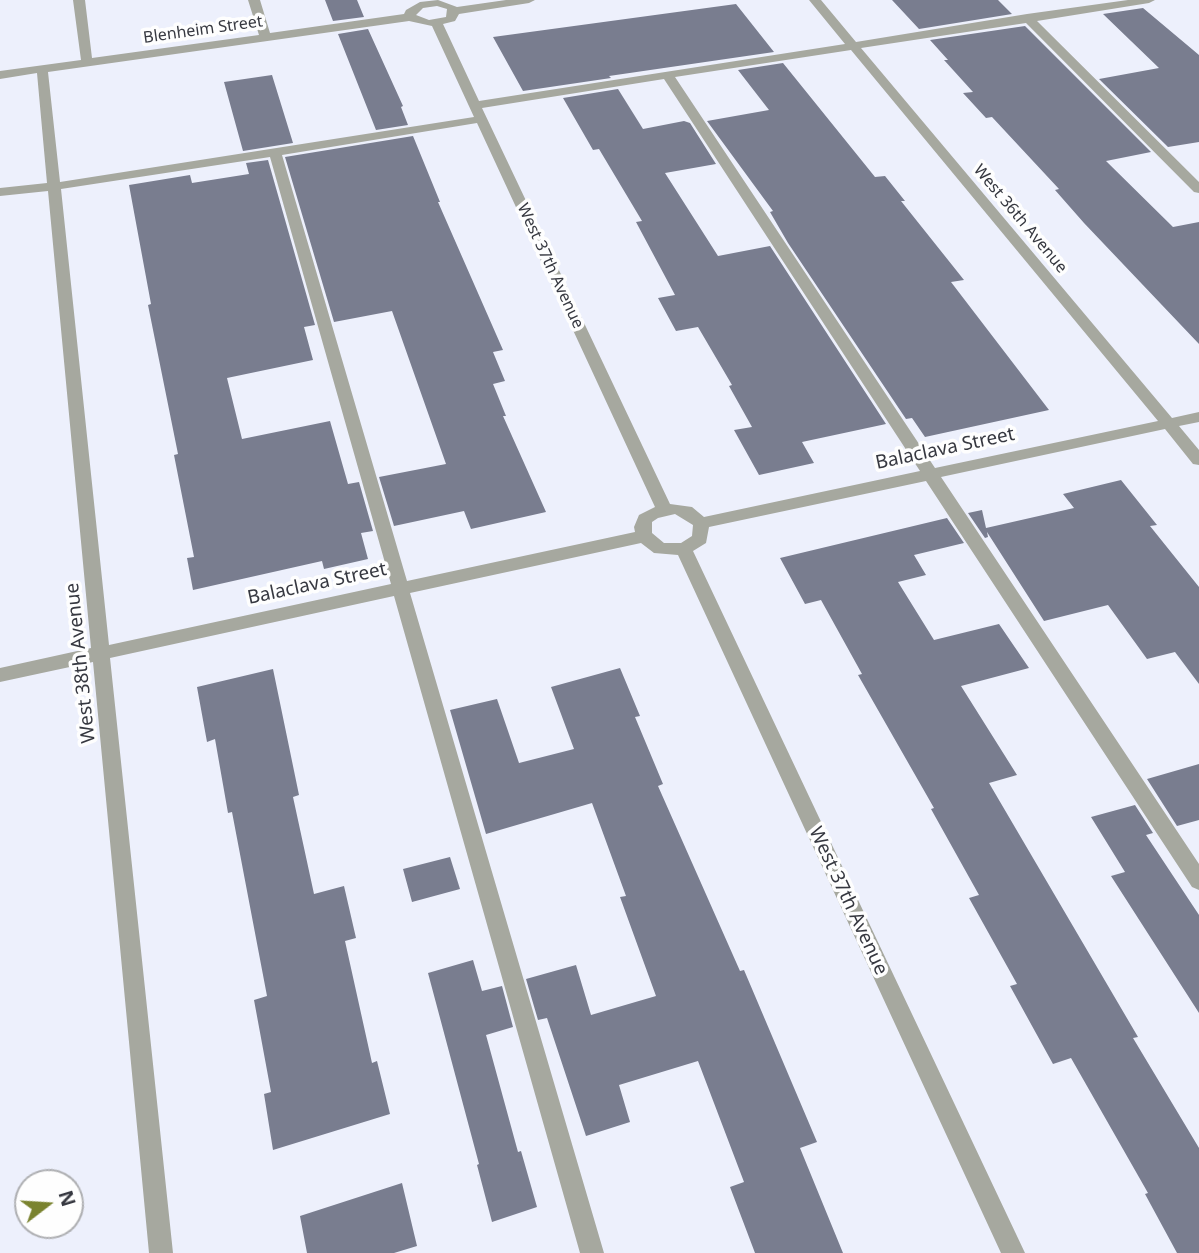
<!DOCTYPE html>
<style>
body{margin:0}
#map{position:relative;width:1199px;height:1253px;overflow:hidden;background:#edf0fc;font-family:"Noto Sans",sans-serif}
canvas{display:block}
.north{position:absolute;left:14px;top:1169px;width:70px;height:70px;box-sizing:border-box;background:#fefefe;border:2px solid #aeafb2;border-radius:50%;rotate:73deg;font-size:19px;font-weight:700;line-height:28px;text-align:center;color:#363840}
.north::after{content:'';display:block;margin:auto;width:24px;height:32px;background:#7a832f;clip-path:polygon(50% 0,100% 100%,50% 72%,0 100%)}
</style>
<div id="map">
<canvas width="1199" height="1253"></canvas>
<div class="north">N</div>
</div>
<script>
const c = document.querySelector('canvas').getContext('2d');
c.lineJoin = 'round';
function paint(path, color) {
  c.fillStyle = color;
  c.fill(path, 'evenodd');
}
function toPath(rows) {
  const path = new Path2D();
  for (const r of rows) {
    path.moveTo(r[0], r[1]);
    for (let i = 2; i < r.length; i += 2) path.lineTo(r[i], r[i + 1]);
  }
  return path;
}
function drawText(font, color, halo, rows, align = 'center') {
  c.font = font + ' "Noto Sans",sans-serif';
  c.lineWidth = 7;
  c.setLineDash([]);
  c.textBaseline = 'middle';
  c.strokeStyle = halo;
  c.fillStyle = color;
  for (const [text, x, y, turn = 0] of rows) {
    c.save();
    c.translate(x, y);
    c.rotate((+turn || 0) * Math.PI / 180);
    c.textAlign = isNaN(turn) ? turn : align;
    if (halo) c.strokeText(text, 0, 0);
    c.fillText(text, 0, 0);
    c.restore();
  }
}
paint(toPath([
 [325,0,357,0,364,17,333,21],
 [892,0,998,0,1012,14,919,29],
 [736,4,774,52,609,76,611,78,523,91,493,37],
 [1143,8,1199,55,1199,142,1168,147,1099,79,1159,68,1103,14],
 [1025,26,1151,152,1106,161,1173,227,1199,222,1199,344,1084,223,1055,190,1059,189,992,117,986,118,963,93,973,92,944,60,948,60,930,40],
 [368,29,403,106,401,107,408,125,376,130,338,34],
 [783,63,875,177,885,176,905,201,901,201,964,280,951,282,1049,410,925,437,912,418,906,419,788,243,770,212,773,211,707,121,769,110,738,70],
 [272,75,293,143,243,151,224,82],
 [618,89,643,129,684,121,690,123,716,164,665,173,718,256,770,246,886,424,802,442,814,463,759,475,734,430,752,427,729,386,732,385,698,327,676,331,658,298,675,295,636,222,642,221,599,149,593,150,563,98],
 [413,136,440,202,438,202,503,350,493,352,505,381,493,384,506,416,503,416,546,512,471,529,464,511,394,526,379,477,446,464,392,311,334,322,285,157],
 [268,160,315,325,304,327,313,360,227,378,242,439,330,421,348,484,359,482,373,531,361,533,368,559,324,569,322,561,193,590,187,558,194,557,174,455,178,454,148,305,151,304,129,185,190,175,192,183,249,174,246,163],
 [1121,480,1157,525,1150,526,1199,587,1199,684,1175,652,1147,659,1108,605,1044,621,987,532,988,537,985,538,968,513,982,510,986,528,1074,508,1063,494],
 [947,518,964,543,914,555,926,575,898,582,934,640,999,624,1029,668,961,686,1017,775,989,783,1138,1037,1133,1038,1199,1148,1199,1253,1177,1253,1145,1194,1148,1193,1071,1058,1053,1064,1010,986,1017,984,969,898,979,895,931,809,934,808,858,675,862,674,821,600,805,604,780,558],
 [620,668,640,716,635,717,663,784,658,786,740,971,744,970,817,1142,800,1148,843,1253,755,1253,730,1187,744,1182,698,1061,619,1085,630,1122,586,1136,547,1018,538,1020,526,979,576,965,591,1015,656,996,620,897,626,896,592,803,486,834,450,710,497,699,519,763,574,749,551,687],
 [273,669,299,795,293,797,314,894,344,886,356,938,345,941,372,1063,377,1061,390,1114,273,1150,264,1094,271,1092,254,1000,267,996,232,812,228,813,215,739,207,742,197,687],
 [1199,764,1199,820,1177,826,1147,779],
 [1135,805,1153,833,1146,835,1199,915,1199,1013,1111,876,1125,872,1091,817],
 [450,857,460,889,412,902,403,869],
 [473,960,482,991,502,986,513,1027,486,1035,518,1152,521,1151,537,1207,492,1222,477,1165,479,1164,428,973],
 [402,1183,417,1246,394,1253,307,1253,300,1216]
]), '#797d8f');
paint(toPath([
 [73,0,85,0,92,58,259,35,248,0,260,0,270,33,404,14,406,10,420,2,438,0,457,7,506,0,535,0,529,3,459,14,455,21,443,24,479,101,845,44,809,0,821,0,856,42,1027,14,1128,0,1155,0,1149,3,1037,21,1199,182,1199,193,1194,192,1026,23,861,48,1172,418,1199,412,1199,422,1179,426,1199,450,1199,465,1193,464,1165,429,941,477,1199,864,1199,890,1192,887,926,481,709,527,706,543,693,551,1025,1253,1001,1253,678,555,654,553,641,543,410,593,604,1253,580,1253,394,596,110,658,173,1253,149,1253,93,662,0,682,0,668,91,648,48,191,0,196,0,188,47,183,37,73,0,79,0,71,81,60,73,0],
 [437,6,447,9,446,17,429,20,416,15,423,8,437,6],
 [409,21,432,26,474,117,60,182,48,72,409,21],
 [851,50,1158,421,935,468,675,77,851,50],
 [664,79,920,471,704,517,692,507,670,504,482,108,664,79],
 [477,123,655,507,639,515,634,527,635,532,407,581,282,155,477,123],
 [270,157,391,584,109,645,61,189,270,157],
 [675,514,693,525,692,536,681,543,664,543,652,533,652,522,658,518,675,514]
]), '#a6a89f');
drawText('16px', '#363840', '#fefefe', [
 ["Blenheim Street",203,30,-8],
 ["West 36th Avenue",1020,219,50],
 ["West 37th Avenue",550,266,65]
]);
drawText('19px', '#363840', '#fefefe', [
 ["Balaclava Street",945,449,-12],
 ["Balaclava Street",317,584,-12],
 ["West 38th Avenue",81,663,-96],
 ["West 37th Avenue",848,901,65]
]);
</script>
